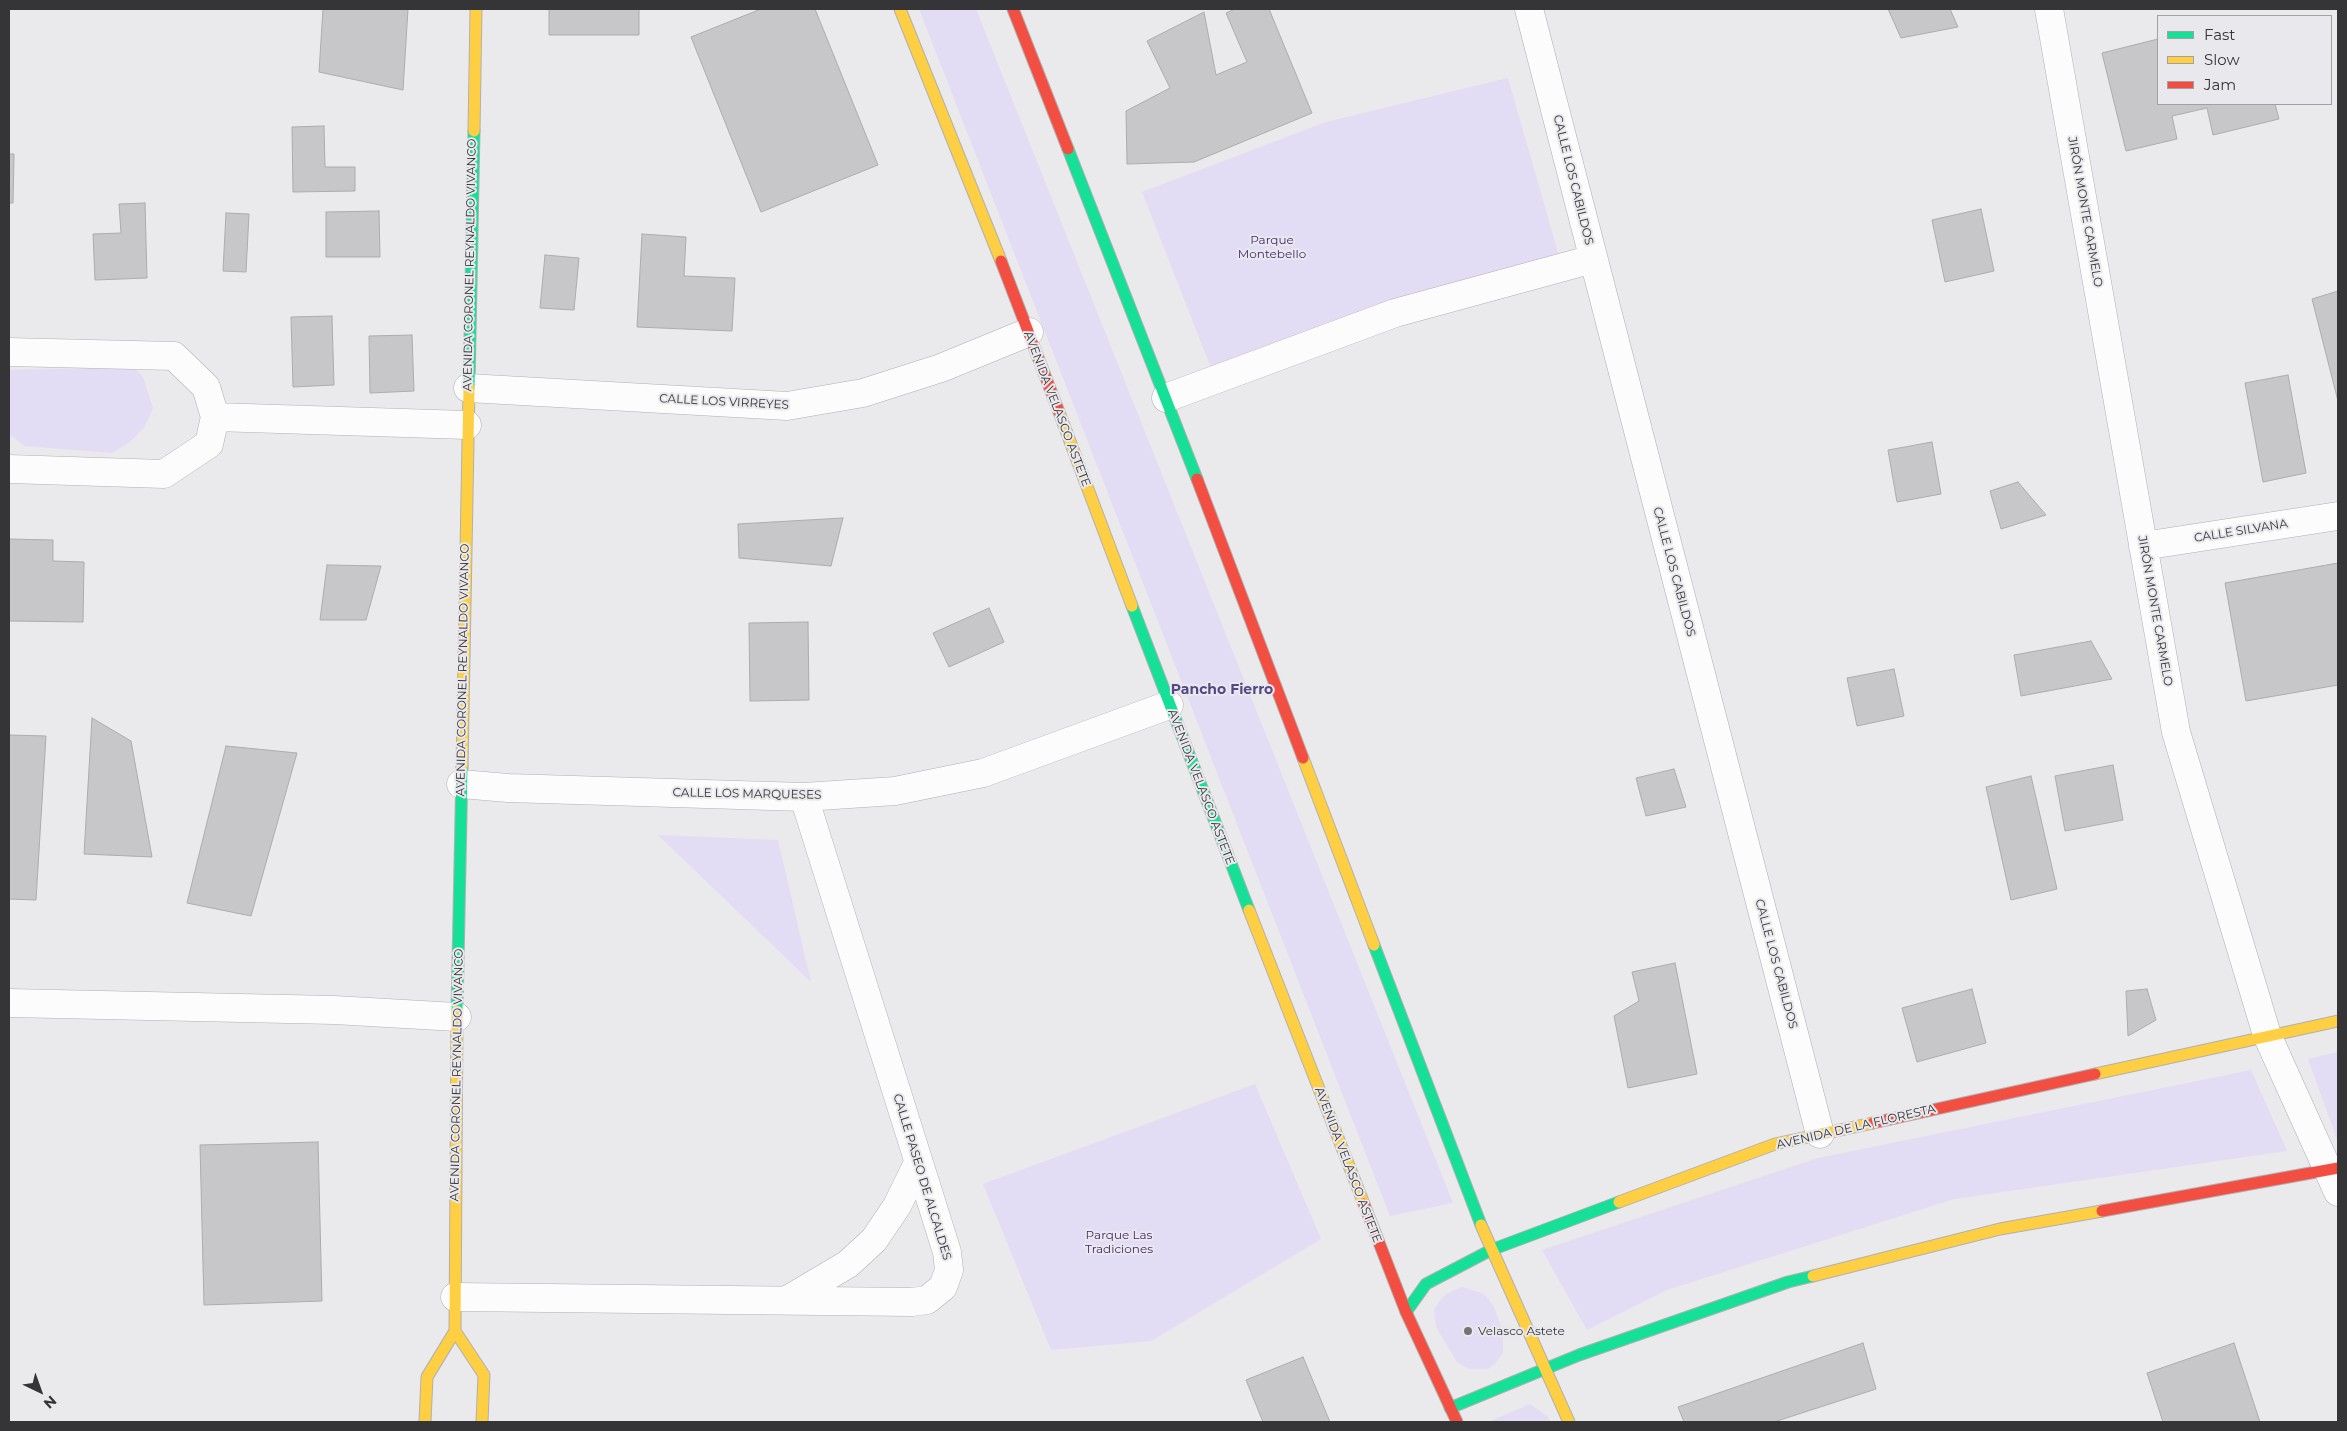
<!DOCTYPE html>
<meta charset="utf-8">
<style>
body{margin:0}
#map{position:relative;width:2347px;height:1431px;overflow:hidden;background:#eae9eb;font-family:Montserrat,sans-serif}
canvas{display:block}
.frame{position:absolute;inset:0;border:10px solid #353436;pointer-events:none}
.legend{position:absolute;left:2157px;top:15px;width:175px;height:90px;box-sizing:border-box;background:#e9e8ec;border:1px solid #a1a0a3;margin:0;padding:6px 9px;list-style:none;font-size:15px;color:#353436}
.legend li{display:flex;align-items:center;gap:10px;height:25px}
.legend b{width:25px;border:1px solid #a1a0a3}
.north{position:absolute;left:15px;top:1366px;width:50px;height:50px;-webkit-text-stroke:4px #e9e8ec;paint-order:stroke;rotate:138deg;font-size:14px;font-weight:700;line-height:20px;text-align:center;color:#353436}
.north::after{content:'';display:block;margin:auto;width:18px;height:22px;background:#353436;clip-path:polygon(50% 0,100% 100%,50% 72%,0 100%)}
</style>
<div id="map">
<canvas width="2347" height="1431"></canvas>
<div class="frame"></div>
<ul class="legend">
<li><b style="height:6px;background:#16e098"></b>Fast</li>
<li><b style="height:6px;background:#ffcf43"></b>Slow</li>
<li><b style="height:6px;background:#f24e42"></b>Jam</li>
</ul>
<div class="north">N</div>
</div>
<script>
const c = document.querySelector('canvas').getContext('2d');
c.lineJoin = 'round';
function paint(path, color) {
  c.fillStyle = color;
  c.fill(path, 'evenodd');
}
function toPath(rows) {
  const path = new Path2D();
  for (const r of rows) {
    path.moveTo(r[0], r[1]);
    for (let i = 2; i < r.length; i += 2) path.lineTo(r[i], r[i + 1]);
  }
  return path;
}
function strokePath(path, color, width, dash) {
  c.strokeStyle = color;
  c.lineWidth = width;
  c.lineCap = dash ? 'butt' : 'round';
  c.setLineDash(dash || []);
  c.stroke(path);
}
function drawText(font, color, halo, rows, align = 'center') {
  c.font = font + ' Montserrat,sans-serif';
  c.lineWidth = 4;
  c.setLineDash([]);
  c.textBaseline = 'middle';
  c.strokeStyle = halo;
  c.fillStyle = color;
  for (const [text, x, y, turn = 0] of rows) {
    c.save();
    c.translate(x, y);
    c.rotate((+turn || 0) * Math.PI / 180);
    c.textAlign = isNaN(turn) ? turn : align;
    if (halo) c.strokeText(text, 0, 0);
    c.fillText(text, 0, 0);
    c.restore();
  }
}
paint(toPath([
 [919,9,976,9,1453,1203,1390,1216],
 [1508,78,1561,263,1215,378,1142,192,1326,122],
 [133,367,143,377,153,408,145,426,131,441,112,453,25,446,9,434,9,370],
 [658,835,778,840,811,982],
 [2338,1052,2338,1142,2308,1059],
 [2251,1070,2287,1151,1954,1199,1667,1290,1587,1330,1542,1250,1818,1158],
 [1255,1084,1321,1239,1151,1341,1051,1350,983,1184],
 [1462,1287,1482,1293,1488,1298,1494,1307,1503,1332,1503,1352,1495,1364,1488,1369,1469,1369,1457,1362,1436,1327,1434,1310,1439,1302,1446,1294],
 [1530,1404,1548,1417,1551,1422,1488,1422]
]), '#e3dcf5');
const building = toPath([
 [323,9,408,9,403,90,319,72,323,9],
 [549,9,639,9,639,35,549,35,549,9],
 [761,9,815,9,878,165,761,212,691,37,761,9],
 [1235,9,1269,9,1312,113,1194,162,1127,164,1126,111,1170,88,1147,41,1204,12,1216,75,1247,62,1226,13,1235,9],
 [1888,9,1950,9,1958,27,1901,38,1888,9],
 [2158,39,2158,104,2275,104,2279,119,2213,135,2207,108,2172,116,2177,139,2126,151,2102,53,2158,39],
 [324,126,325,167,355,167,355,191,293,192,292,127,324,126],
 [9,154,14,154,13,203,9,203,9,154],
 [145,203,147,278,95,280,93,234,121,233,119,204,145,203],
 [1981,209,1994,271,1945,282,1932,220,1981,209],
 [379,211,380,257,326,257,326,212,379,211],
 [226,213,249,214,246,272,223,271,226,213],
 [642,234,686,237,684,276,735,278,732,331,637,327,642,234],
 [545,255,579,258,574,310,540,308,545,255],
 [2338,291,2338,401,2312,299,2338,291],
 [332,316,334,385,293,387,291,317,332,316],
 [412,335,414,391,370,393,369,336,412,335],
 [2288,375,2306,473,2263,482,2245,383,2288,375],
 [1932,442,1941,494,1897,502,1888,450,1932,442],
 [2018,482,2046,515,2001,529,1990,491,2018,482],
 [843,518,831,566,739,558,738,524,843,518],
 [9,539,53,540,53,561,84,562,83,622,9,621,9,539],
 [2338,563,2338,685,2246,701,2225,583,2338,563],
 [327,565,381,566,366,620,320,620,327,565],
 [989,608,1004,642,949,667,933,633,989,608],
 [808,622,809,700,750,701,749,623,808,622],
 [2091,641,2112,679,2021,696,2014,655,2091,641],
 [1894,669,1904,716,1857,726,1847,678,1894,669],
 [92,718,131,741,152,857,84,854,92,718],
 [9,735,46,736,36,900,9,899,9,735],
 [226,746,297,753,251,916,187,903,226,746],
 [2113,765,2123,820,2065,831,2055,776,2113,765],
 [1674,769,1686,807,1646,816,1636,778,1674,769],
 [2031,776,2057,889,2011,900,1986,787,2031,776],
 [1675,963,1697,1074,1628,1088,1614,1016,1639,1001,1632,972,1675,963],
 [1972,989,1986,1043,1917,1062,1902,1008,1972,989],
 [2147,989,2156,1020,2128,1036,2126,991,2147,989],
 [318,1142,322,1301,204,1305,200,1145,318,1142],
 [1863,1343,1876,1389,1774,1422,1684,1422,1678,1407,1863,1343],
 [2234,1343,2260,1422,2163,1422,2147,1373,2234,1343],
 [1303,1357,1330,1422,1263,1422,1246,1380,1303,1357]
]);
paint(building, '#c7c6c8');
strokePath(building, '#acabad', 1);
const street = toPath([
 [1529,9,1820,1134],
 [2049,9,2176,732,2267,1035,2338,1192],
 [9,352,174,356,206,387,215,417,209,444,164,474,9,469],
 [468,388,787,406,863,393,941,368,1029,332],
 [1166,398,1395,313,1593,259],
 [215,417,467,425],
 [2143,546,2338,516],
 [461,784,508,788,804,797,895,791,983,773,1169,705],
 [9,1003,334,1010,457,1017],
 [455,1297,912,1302,927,1300,943,1287,949,1270,947,1252,804,797],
 [789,1299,848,1264,874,1240,897,1206,918,1163]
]);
const fast = toPath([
 [1068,149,1197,479],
 [469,388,474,131],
 [1132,606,1249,910],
 [1374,945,1481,1225],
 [457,1011,462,767],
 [1406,1312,1426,1284,1491,1250,1619,1202],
 [1450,1408,1579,1355,1788,1282,1813,1276]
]);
const slow = toPath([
 [900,9,1001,261],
 [474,131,476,9],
 [1059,412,1132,606],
 [1303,758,1374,945],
 [462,767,469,388],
 [1249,910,1364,1204],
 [2095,1074,2338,1021],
 [1619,1202,1775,1144,1873,1123],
 [1481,1225,1569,1422],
 [1813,1276,2000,1229,2102,1211],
 [455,1331,484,1375,482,1422],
 [425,1422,427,1377,455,1331,457,1011]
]);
const jam = toPath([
 [1013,9,1068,149],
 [1001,261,1059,412],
 [1197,479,1303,758],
 [1873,1123,2095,1074],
 [1364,1204,1406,1312,1457,1422],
 [2102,1211,2338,1168]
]);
strokePath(street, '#b0b0b1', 29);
strokePath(fast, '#b0b0b1', 13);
strokePath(slow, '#b0b0b1', 13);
strokePath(jam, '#b0b0b1', 13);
strokePath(street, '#fcfcfc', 28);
strokePath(fast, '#16e098', 11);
strokePath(slow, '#ffcf43', 11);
strokePath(jam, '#f24e42', 11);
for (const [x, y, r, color] of [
 [1468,1331,5,"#747375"]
]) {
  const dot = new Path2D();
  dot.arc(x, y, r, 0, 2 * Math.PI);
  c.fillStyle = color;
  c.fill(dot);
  strokePath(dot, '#e9e8ec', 2);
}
drawText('12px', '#353436', '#e9e8ec', [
 ["CALLE LOS CABILDOS",1573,180,76],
 ["JIRÓN MONTE CARMELO",2085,212,80],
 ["AVENIDA CORONEL REYNALDO VIVANCO",470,265,-89],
 ["CALLE LOS VIRREYES",724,402,3],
 ["AVENIDA VELASCO ASTETE",1057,409,69],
 ["CALLE SILVANA",2241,531,-9],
 ["CALLE LOS CABILDOS",1674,572,75],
 ["JIRÓN MONTE CARMELO",2155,611,80],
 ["AVENIDA CORONEL REYNALDO VIVANCO",463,670,-89],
 ["AVENIDA VELASCO ASTETE",1201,787,69],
 ["CALLE LOS MARQUESES",747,794,1],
 ["CALLE LOS CABILDOS",1776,964,75],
 ["AVENIDA CORONEL REYNALDO VIVANCO",457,1075,-89],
 ["AVENIDA DE LA FLORESTA",1856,1127,-13],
 ["AVENIDA VELASCO ASTETE",1348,1165,69],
 ["CALLE PASEO DE ALCALDES",922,1177,73]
]);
drawText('12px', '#442a6f', '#e9e8ec', [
 ["Parque",1272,240],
 ["Montebello",1272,254],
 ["Parque Las",1119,1235],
 ["Tradiciones",1119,1249]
]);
drawText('12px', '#353436', '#e9e8ec', [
 ["Velasco Astete",1478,1331]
], 'left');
drawText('bold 14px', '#544886', '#e9e8ec', [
 ["Pancho Fierro",1222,690]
]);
</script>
